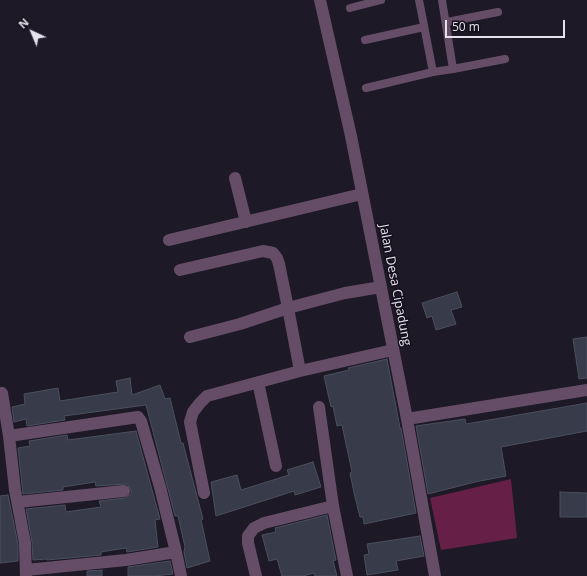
<!DOCTYPE html>
<style>
body{margin:0}
#map{position:relative;width:587px;height:576px;overflow:hidden;background:#1d1926;font-family:"Open Sans",sans-serif}
canvas{display:block}
.north{position:absolute;left:12px;top:12px;width:40px;height:40px;-webkit-text-stroke:3px #14101d;paint-order:stroke;rotate:316deg;font-size:11px;font-weight:700;line-height:16px;text-align:center;color:#e5e2ec}
.north::after{content:'';display:block;margin:auto;width:14px;height:18px;background:#e5e2ec;clip-path:polygon(50% 0,100% 100%,50% 72%,0 100%)}
.scale{position:absolute;left:445px;top:20px;width:120px;height:18px;box-sizing:border-box;border:2px solid #e5e2ec;border-top:0;padding-left:5px;font-size:12px;line-height:14px;white-space:nowrap;color:#e5e2ec;-webkit-text-stroke:3px #14101d;paint-order:stroke}
</style>
<div id="map">
<canvas width="587" height="576"></canvas>
<div class="north">N</div>
<div class="scale">50 m</div>
</div>
<script>
const c = document.querySelector('canvas').getContext('2d');
c.lineJoin = 'round';
function paint(path, color) {
  c.fillStyle = color;
  c.fill(path, 'evenodd');
}
function toPath(rows) {
  const path = new Path2D();
  for (const r of rows) {
    path.moveTo(r[0], r[1]);
    for (let i = 2; i < r.length; i += 2) path.lineTo(r[i], r[i + 1]);
  }
  return path;
}
function strokePath(path, color, width, dash) {
  c.strokeStyle = color;
  c.lineWidth = width;
  c.lineCap = dash ? 'butt' : 'round';
  c.setLineDash(dash || []);
  c.stroke(path);
}
function drawText(font, color, halo, rows, align = 'center') {
  c.font = font + ' "Open Sans",sans-serif';
  c.lineWidth = 3;
  c.setLineDash([]);
  c.textBaseline = 'middle';
  c.strokeStyle = halo;
  c.fillStyle = color;
  for (const [text, x, y, turn = 0] of rows) {
    c.save();
    c.translate(x, y);
    c.rotate((+turn || 0) * Math.PI / 180);
    c.textAlign = isNaN(turn) ? turn : align;
    if (halo) c.strokeText(text, 0, 0);
    c.fillText(text, 0, 0);
    c.restore();
  }
}
paint(toPath([
 [511,479,517,538,441,550,430,498]
]), '#662048');
const building = toPath([
 [457,292,462,307,451,310,456,324,436,330,432,316,427,318,422,303,457,292],
 [587,337,587,378,579,379,573,339,587,337],
 [387,359,400,428,401,428,416,513,364,524,363,517,360,517,354,493,350,473,352,472,342,425,337,426,333,406,331,407,324,376,349,370,348,368,387,359],
 [130,378,132,395,160,385,165,399,170,398,181,443,183,443,203,519,201,520,210,561,187,568,184,552,185,547,178,516,175,516,146,405,64,416,65,420,27,426,26,419,14,422,12,407,25,404,24,394,58,388,60,401,118,392,116,381,130,378],
 [587,403,587,431,501,447,506,476,475,482,428,494,416,426,465,419,466,424,587,403],
 [136,431,160,519,155,520,158,547,127,552,126,548,101,552,101,555,47,560,47,559,33,560,32,542,26,509,65,505,66,512,101,507,99,501,125,498,131,494,131,490,127,484,96,486,95,482,63,487,63,490,23,494,18,448,30,446,29,441,67,435,68,440,136,431],
 [313,462,321,487,295,495,294,491,216,516,211,482,237,475,241,490,289,475,287,470,313,462],
 [560,492,587,493,587,517,560,517,560,492],
 [8,495,18,544,18,561,0,563,0,496,8,495],
 [327,515,336,560,333,561,337,576,315,576,314,573,303,576,282,576,277,559,269,561,262,535,276,532,275,528,327,515],
 [420,536,424,556,396,561,398,570,367,575,364,555,369,554,367,544,420,536],
 [170,561,173,574,154,576,128,576,128,567,170,561],
 [102,570,102,576,87,576,87,571,102,570]
]);
paint(building, '#373b4a');
strokePath(building, '#4b4f5e', 1);
strokePath(toPath([
 [419,0,433,72,453,69,442,0],
 [350,8,381,0],
 [447,22,498,12],
 [365,40,424,27],
 [453,69,505,59],
 [366,88,433,72]
]), '#654d67', 8);
strokePath(toPath([
 [320,0,351,136,407,419,435,576],
 [235,178,246,222],
 [169,240,362,194],
 [180,270,263,251,273,253,277,258,279,264,288,308,240,324,190,337],
 [381,287,345,293,288,308,300,371,393,350],
 [258,382,276,466],
 [2,393,9,436,15,490,25,543,26,576],
 [319,407,333,506,347,576],
 [407,419,587,390],
 [9,436,138,417,141,421,160,487,176,552,126,560,26,570],
 [204,493,190,422,193,412,200,403,207,396,300,371],
 [18,502,124,491],
 [176,552,181,576],
 [256,576,248,543,248,536,254,528,264,523,333,506]
]), '#654d67', 12);
drawText('13px', '#e5e2ec', '#14101d', [
 ["Jalan Desa Cipadung",395,285,79]
]);
</script>
